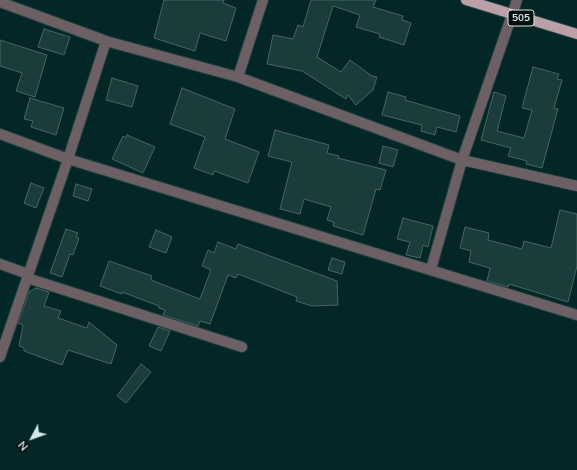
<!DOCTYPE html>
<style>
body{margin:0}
#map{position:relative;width:577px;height:470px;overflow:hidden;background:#032726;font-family:Mulish,sans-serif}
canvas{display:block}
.north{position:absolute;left:12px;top:418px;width:40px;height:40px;-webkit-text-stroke:3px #020d0d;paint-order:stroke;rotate:229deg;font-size:11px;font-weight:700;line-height:16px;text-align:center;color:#d4e7e6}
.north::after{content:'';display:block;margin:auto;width:14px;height:18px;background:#d4e7e6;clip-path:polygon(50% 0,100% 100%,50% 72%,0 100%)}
</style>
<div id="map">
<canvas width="577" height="470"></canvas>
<div class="north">N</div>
</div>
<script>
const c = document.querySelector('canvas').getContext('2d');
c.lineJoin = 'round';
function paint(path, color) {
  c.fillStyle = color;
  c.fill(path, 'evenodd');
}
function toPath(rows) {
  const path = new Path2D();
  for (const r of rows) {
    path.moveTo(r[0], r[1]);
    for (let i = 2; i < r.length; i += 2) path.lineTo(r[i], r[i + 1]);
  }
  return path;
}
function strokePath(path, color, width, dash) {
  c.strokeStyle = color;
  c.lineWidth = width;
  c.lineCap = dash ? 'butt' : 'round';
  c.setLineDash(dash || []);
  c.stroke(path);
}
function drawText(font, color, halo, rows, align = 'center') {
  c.font = font + ' Mulish,sans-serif';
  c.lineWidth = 4;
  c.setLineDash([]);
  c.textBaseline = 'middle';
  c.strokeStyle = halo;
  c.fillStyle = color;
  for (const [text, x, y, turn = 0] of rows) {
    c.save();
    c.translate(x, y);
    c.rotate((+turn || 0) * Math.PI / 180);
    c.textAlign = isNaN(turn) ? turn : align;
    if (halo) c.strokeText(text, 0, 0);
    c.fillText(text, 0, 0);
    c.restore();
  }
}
const building = toPath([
 [164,0,224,0,223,3,236,8,226,41,200,33,195,51,154,38,164,0],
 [311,0,376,0,373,7,403,16,402,20,411,23,404,45,379,37,380,34,356,27,360,15,333,6,317,57,341,72,350,60,372,76,377,77,373,90,356,105,348,95,346,99,302,71,267,64,273,35,293,39,298,25,303,27,311,0],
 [44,29,70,37,64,55,38,47,44,29],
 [0,40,47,55,35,97,16,91,22,73,0,66,0,40],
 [533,67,559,74,557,79,562,80,554,108,558,109,542,168,526,164,527,161,508,156,511,148,481,140,494,92,506,96,497,131,524,138,532,110,522,108,533,67],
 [112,78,138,86,132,107,106,100,112,78],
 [182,88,235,109,225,139,259,152,248,183,214,171,213,175,194,168,205,137,170,124,182,88],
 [388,92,406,97,405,100,460,116,456,132,437,127,435,135,421,131,422,125,382,115,388,92],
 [30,98,64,108,56,135,31,127,33,121,24,119,30,98],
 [275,130,329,145,327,153,339,156,338,158,386,170,380,190,376,189,363,235,333,226,334,222,327,220,331,207,304,199,300,214,280,209,292,162,268,156,275,130],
 [127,135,155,147,143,173,112,159,123,136,126,138,127,135],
 [383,146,398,150,393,167,379,163,383,146],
 [31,183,44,188,36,208,24,203,31,183],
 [76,184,92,189,88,201,73,196,76,184],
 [560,210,577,214,577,266,568,302,509,284,508,287,487,281,490,268,469,262,471,251,460,248,465,227,489,233,488,240,522,249,524,241,551,248,560,210],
 [403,218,433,226,428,247,423,245,420,258,406,255,410,242,397,239,403,218],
 [66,229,78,233,76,237,79,238,73,255,70,254,62,277,50,273,66,229],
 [156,230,172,237,166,253,149,247,156,230],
 [218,242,236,249,238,244,337,281,338,305,312,306,296,301,297,297,238,274,236,278,228,275,210,324,200,321,198,326,163,315,165,310,159,308,159,306,122,292,122,294,100,286,109,261,152,276,151,280,200,299,211,270,202,266,208,250,214,253,218,242],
 [332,258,345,262,342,274,328,270,332,258],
 [36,288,49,292,44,306,61,311,58,318,87,328,89,322,117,345,111,364,68,350,62,365,24,351,24,348,19,346,23,325,18,323,29,292,36,288],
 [158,327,170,331,161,351,149,346,158,327],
 [141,364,151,372,126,403,117,396,141,364]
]);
paint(building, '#1a3d3c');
strokePath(building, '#446665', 1);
const minor = toPath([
 [0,2,106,41,238,77,263,0],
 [238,77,462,160,577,186],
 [0,134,68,159,577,315],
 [0,264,28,274],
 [431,269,462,160,517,0],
 [27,278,242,347],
 [0,357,68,159,106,41]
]);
const primary = toPath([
 [466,0,577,34]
]);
strokePath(minor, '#204241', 12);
strokePath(primary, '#204241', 12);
strokePath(minor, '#6d6064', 10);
strokePath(primary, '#bba0a8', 10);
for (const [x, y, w] of [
 [521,18,26]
]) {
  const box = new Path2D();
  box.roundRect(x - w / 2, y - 8, w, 16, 3);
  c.fillStyle = '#020d0d';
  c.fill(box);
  strokePath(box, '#d4e7e6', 1);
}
drawText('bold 10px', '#d4e7e6', null, [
 ["505",521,18]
]);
</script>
